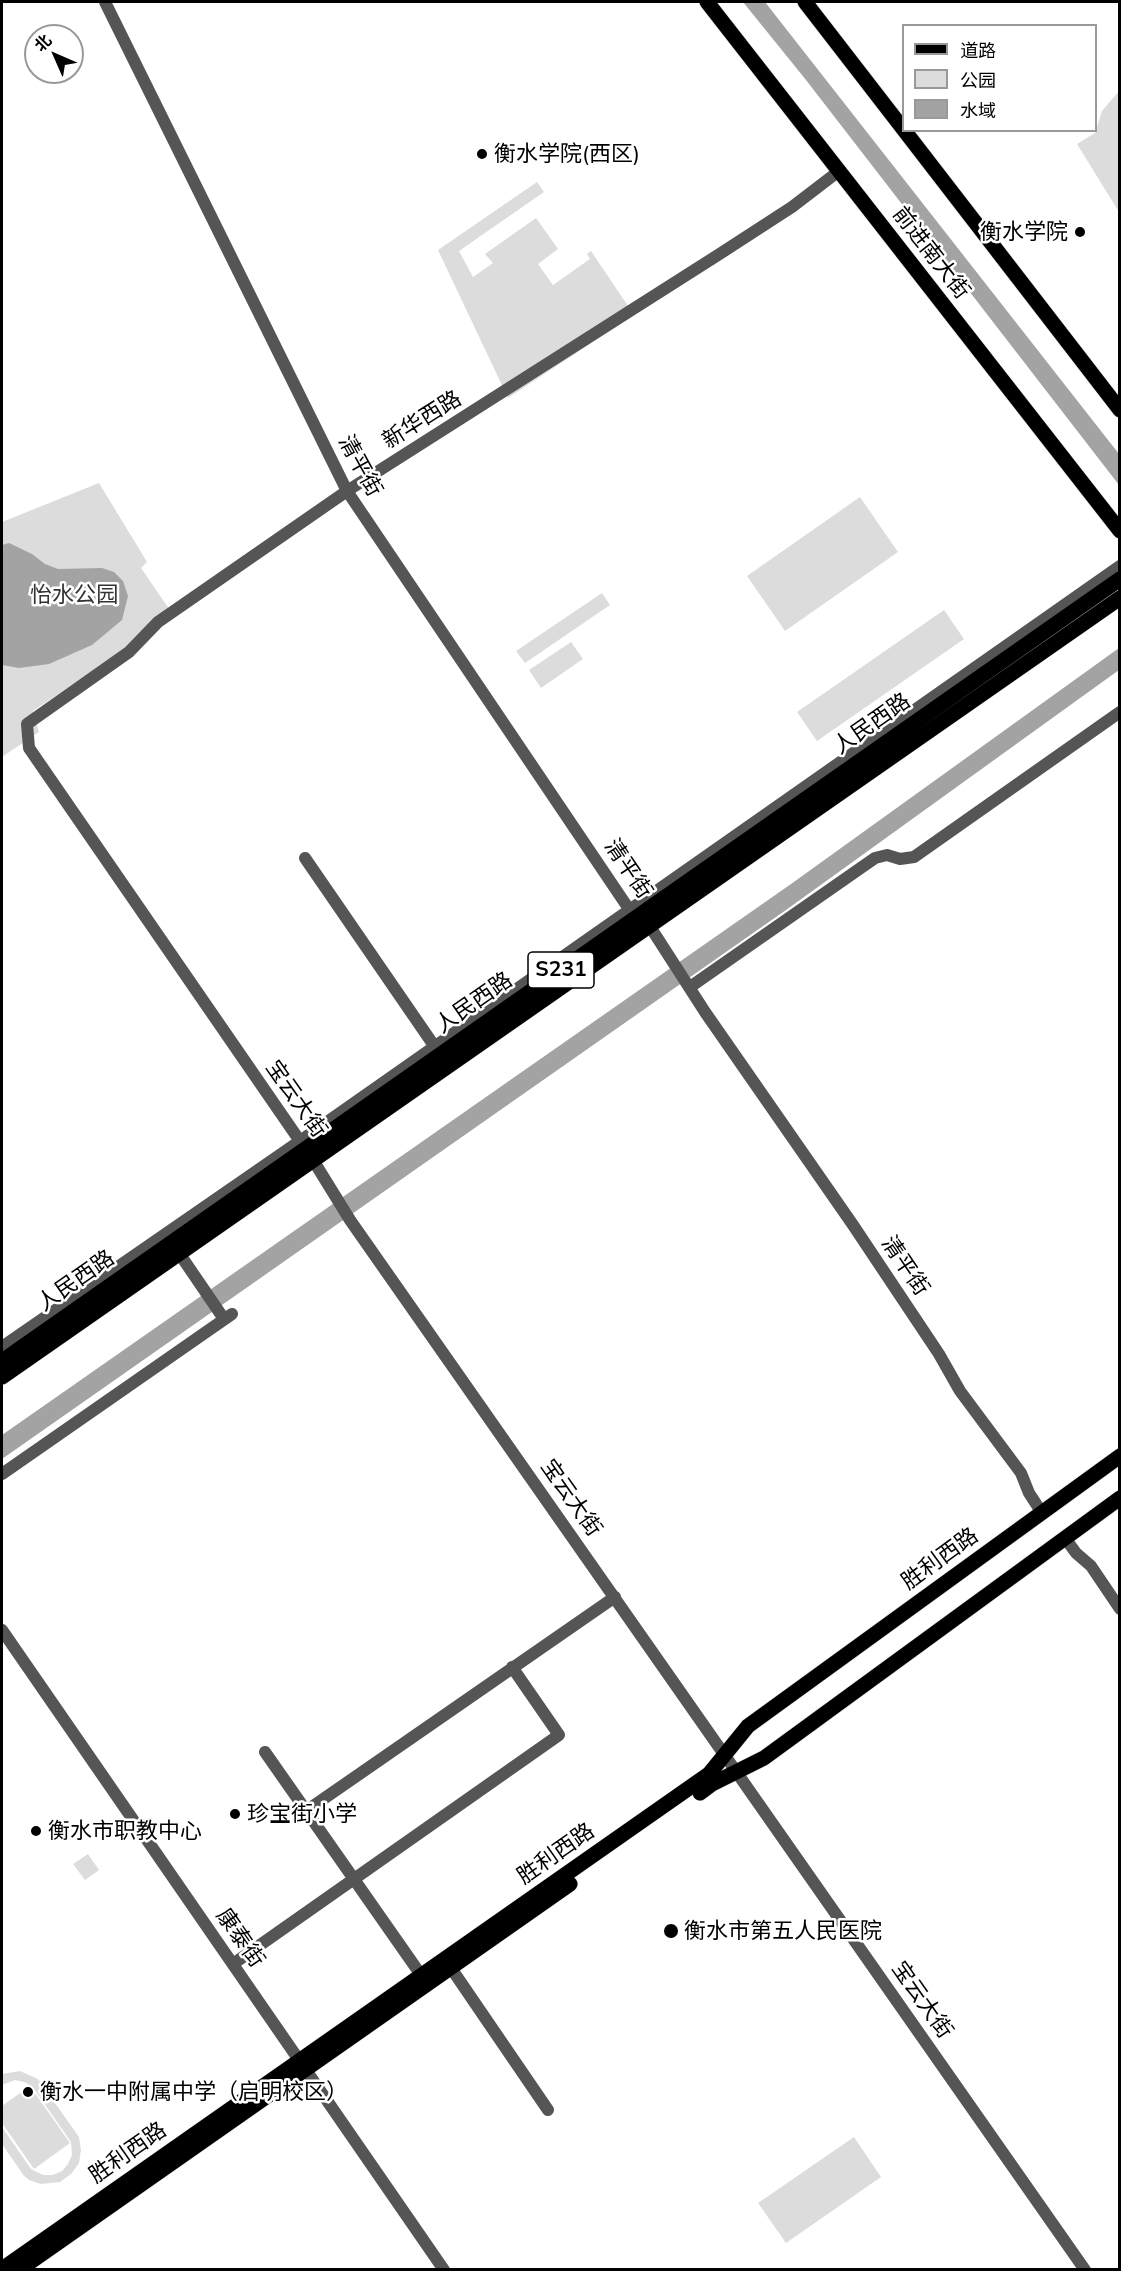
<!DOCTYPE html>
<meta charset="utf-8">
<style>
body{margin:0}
#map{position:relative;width:1121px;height:2271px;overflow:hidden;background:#fff;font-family:Mulish,"Noto Sans SC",sans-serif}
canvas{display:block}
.frame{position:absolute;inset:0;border:3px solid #000;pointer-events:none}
.legend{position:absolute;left:902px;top:24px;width:195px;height:108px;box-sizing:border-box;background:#fff;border:2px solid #999;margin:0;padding:8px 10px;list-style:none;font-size:18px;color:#000}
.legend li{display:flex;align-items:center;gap:12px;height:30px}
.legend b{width:30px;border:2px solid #999}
.north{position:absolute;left:24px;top:24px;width:60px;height:60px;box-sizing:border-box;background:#fff;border:2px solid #999;border-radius:50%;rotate:315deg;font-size:16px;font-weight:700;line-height:24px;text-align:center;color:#000}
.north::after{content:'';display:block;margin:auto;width:21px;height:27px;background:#000;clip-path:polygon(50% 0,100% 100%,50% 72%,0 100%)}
</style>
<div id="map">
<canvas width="1121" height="2271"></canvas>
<div class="frame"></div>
<ul class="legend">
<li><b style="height:8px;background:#000"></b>道路</li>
<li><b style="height:16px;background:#dcdcdc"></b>公园</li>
<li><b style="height:16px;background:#a3a3a3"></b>水域</li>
</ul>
<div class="north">北</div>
</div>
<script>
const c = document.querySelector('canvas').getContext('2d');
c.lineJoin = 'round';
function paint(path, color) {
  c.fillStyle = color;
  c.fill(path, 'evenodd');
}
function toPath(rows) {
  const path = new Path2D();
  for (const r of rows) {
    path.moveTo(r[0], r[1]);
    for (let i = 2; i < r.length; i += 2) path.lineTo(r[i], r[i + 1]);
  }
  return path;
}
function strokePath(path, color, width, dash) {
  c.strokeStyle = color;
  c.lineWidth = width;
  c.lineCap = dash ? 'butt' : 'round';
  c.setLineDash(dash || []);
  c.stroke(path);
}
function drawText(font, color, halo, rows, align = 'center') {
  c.font = font + ' Mulish,"Noto Sans SC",sans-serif';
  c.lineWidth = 5;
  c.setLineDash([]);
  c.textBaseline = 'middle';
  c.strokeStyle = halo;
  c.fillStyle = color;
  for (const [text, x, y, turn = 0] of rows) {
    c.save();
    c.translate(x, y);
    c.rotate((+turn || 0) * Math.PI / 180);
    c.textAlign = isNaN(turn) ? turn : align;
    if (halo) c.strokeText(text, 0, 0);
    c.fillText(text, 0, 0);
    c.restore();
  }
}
paint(toPath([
 [1119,91,1119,212,1077,144,1095,133,1102,111],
 [537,182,544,192,459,251,473,277,493,263,485,254,536,218,558,249,538,264,553,285,590,259,587,254,591,251,634,315,508,398,438,250],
 [99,483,147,562,141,568,174,616,33,711,39,732,2,757,2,522],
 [860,497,898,552,785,631,747,576],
 [602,593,610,605,525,663,516,651],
 [944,610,964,639,817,741,797,712],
 [571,642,583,659,541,688,529,670],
 [88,1854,99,1870,85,1880,73,1864],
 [20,2071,38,2079,79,2137,81,2150,79,2163,71,2174,60,2182,41,2184,29,2180,24,2176,2,2144,2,2127,31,2169,43,2175,53,2175,62,2171,68,2164,72,2155,71,2142,32,2086,24,2082,15,2080,2,2085,2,2074],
 [30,2086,70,2143,34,2169,2,2123,2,2106],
 [854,2137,881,2177,786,2243,758,2203]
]), '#dcdcdc');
paint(toPath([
 [743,2,765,2,1119,454,1119,485,806,80],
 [9,543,32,554,45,564,58,569,102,568,114,572,123,581,128,596,122,620,92,645,49,664,19,668,2,665,2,545],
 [1119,648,1119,670,786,910,2,1459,2,1435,791,884]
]), '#a3a3a3');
const major = toPath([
 [707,2,1120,531],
 [805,2,904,130],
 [904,130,1120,410],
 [2,1361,1120,579],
 [2,1377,1120,598],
 [700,1793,712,1784,764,1758,1120,1498],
 [2,2269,709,1774,748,1726,1120,1456],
 [19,2270,570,1884]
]);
strokePath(major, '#dbdbdb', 16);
strokePath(toPath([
 [105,2,347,491,633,915],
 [839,171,792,207,718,255,347,491,158,622,129,652,27,724,29,748,313,1160,350,1220,1085,2270],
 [305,858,437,1050],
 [649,925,705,1012,853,1225,939,1354,960,1391,1021,1473,1029,1493,1042,1513],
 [690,987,875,858,887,855,900,859,914,857,1120,712],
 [179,1253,224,1319],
 [2,1347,300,1141,1120,566],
 [2,1474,232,1314],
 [1065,1538,1076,1553,1091,1566,1120,1609],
 [2,1630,444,2270],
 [265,1752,421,1975],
 [306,1811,615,1597],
 [233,1964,559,1735,512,1667],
 [451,1968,548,2110]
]), '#555', 12);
strokePath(major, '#000', 15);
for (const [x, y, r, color] of [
 [482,154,6,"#000"],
 [1080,232,6,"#000"],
 [235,1814,6,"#000"],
 [36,1831,6,"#000"],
 [671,1931,8,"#000"],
 [28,2092,6,"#000"]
]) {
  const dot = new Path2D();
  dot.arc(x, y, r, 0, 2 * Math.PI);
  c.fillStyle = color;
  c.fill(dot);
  strokePath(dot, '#fff', 2);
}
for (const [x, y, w] of [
 [561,970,66]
]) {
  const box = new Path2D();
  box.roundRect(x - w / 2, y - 18, w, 36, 4.5);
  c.fillStyle = '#fff';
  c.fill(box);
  strokePath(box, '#000', 1.5);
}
drawText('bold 21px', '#000', null, [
 ["S231",561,970]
]);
drawText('22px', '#000', '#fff', [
 ["衡水学院(西区)",494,154],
 ["衡水学院",1068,232,"right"],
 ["珍宝街小学",247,1814],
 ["衡水市职教中心",48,1831],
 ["衡水市第五人民医院",684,1931],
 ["衡水一中附属中学（启明校区）",40,2092]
], 'left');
drawText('22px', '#000', '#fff', [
 ["前进南大街",931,253,52],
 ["新华西路",422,420,-32],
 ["清平街",360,466,61],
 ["人民西路",872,724,-35],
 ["清平街",628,869,56],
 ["人民西路",474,1003,-35],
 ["宝云大街",296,1099,55],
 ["清平街",905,1266,56],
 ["人民西路",76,1281,-35],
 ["宝云大街",571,1498,55],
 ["胜利西路",940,1559,-36],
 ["胜利西路",556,1854,-35],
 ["康泰街",240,1938,55],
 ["宝云大街",922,2000,55],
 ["胜利西路",128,2153,-35]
]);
drawText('22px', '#333', '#fff', [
 ["怡水公园",74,595]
]);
</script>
